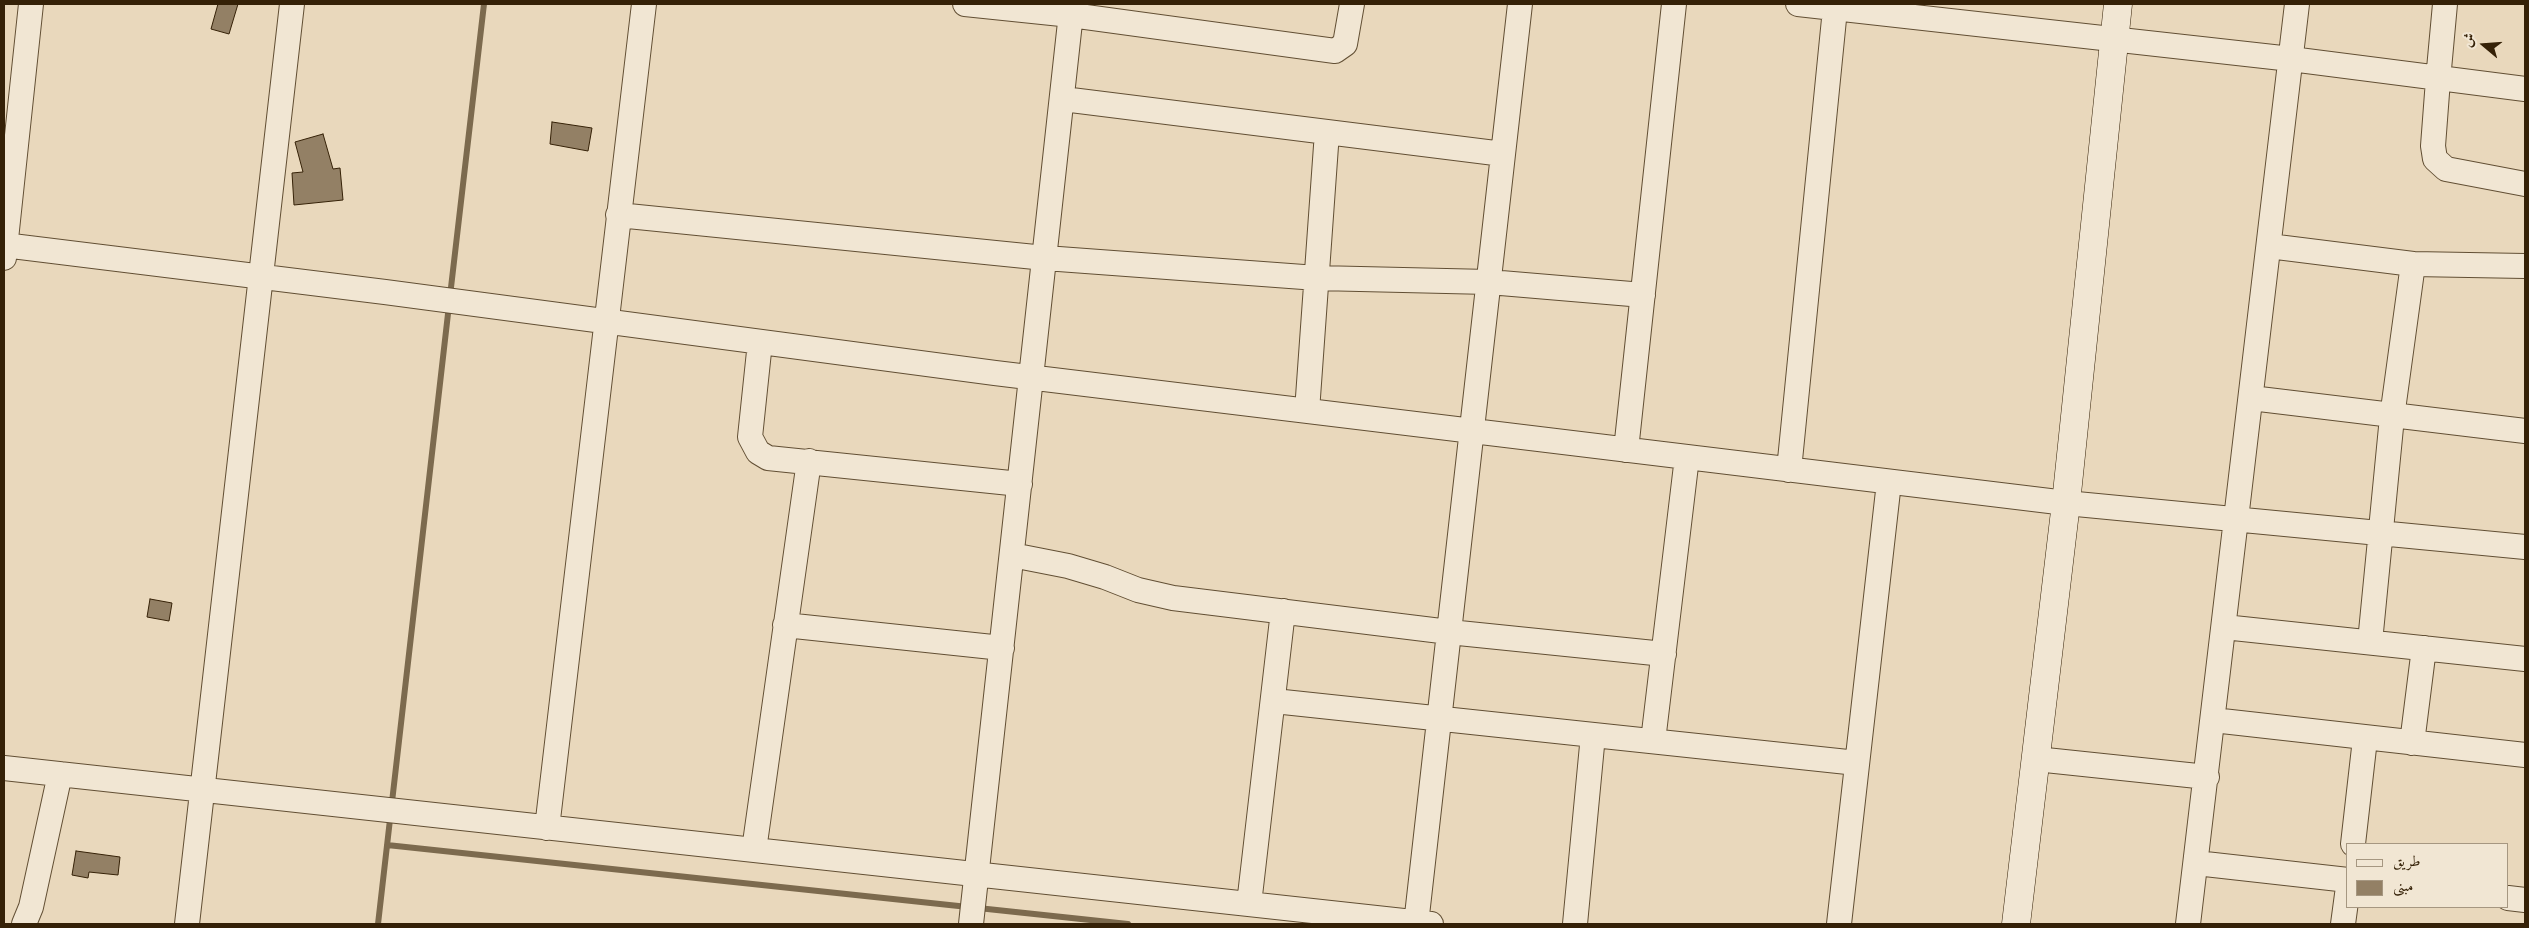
<!DOCTYPE html>
<meta charset="utf-8">
<style>
body{margin:0}
#map{position:relative;width:2529px;height:928px;overflow:hidden;background:#e9d8bc;font-family:"Sorts Mill Goudy",Amiri,serif}
canvas{display:block}
.frame{position:absolute;inset:0;border:5px solid #352107;pointer-events:none}
.legend{position:absolute;left:2346px;top:843px;width:162px;height:65px;box-sizing:border-box;background:#f1e6d3;border:1px solid #a69781;margin:0;padding:6px 9px;list-style:none;font-size:15px;color:#352107}
.legend li{display:flex;align-items:center;gap:10px;height:25px}
.legend b{width:25px;border:1px solid #a69781}
.north{position:absolute;left:2459px;top:20px;width:50px;height:50px;-webkit-text-stroke:4px #f1e6d3;paint-order:stroke;rotate:288deg;font-size:14px;font-weight:700;line-height:20px;text-align:center;color:#352107}
.north::after{content:'';display:block;margin:auto;width:18px;height:22px;background:#352107;clip-path:polygon(50% 0,100% 100%,50% 72%,0 100%)}
</style>
<div id="map">
<canvas width="2529" height="928"></canvas>
<div class="frame"></div>
<ul class="legend">
<li><b style="height:6px;background:#f1e6d3"></b>طريق</li>
<li><b style="height:14px;background:#938065"></b>مبنى</li>
</ul>
<div class="north">ش</div>
</div>
<script>
const c = document.querySelector('canvas').getContext('2d');
c.lineJoin = 'round';
function toPath(rows) {
  const path = new Path2D();
  for (const r of rows) {
    path.moveTo(r[0], r[1]);
    for (let i = 2; i < r.length; i += 2) path.lineTo(r[i], r[i + 1]);
  }
  return path;
}
function strokePath(path, color, width, dash) {
  c.strokeStyle = color;
  c.lineWidth = width;
  c.lineCap = dash ? 'butt' : 'round';
  c.setLineDash(dash || []);
  c.stroke(path);
}
function paint(path, color) {
  c.fillStyle = color;
  c.fill(path, 'evenodd');
}
strokePath(toPath([
 [450,296,484,4],
 [387,845,968,907],
 [978,908,1128,924],
 [378,924,449,305]
]), '#7c6a4e', 6);
const building = toPath([
 [218,4,238,4,229,34,211,29,218,4],
 [552,122,592,128,588,151,550,144,552,122],
 [323,134,333,169,340,168,343,200,294,205,292,173,303,172,295,142,323,134],
 [150,599,172,603,169,621,147,617,150,599],
 [76,851,120,857,118,875,89,872,88,878,72,875,76,851]
]);
paint(building, '#938065');
strokePath(building, '#352107', 1);
const street = toPath([
 [965,4,1071,15,1335,51,1345,44,1352,4],
 [1798,4,2291,59,2525,89],
 [2445,4,2438,80,2433,146,2435,159,2446,169,2525,184],
 [1063,99,1503,154],
 [618,215,1045,258,1317,278,1489,282,1643,295],
 [4,245,385,292,995,373,2066,503,2525,547],
 [2269,246,2413,264,2392,417,2370,642],
 [4,258,31,4],
 [2413,264,2525,266],
 [760,342,750,437,758,452,768,458,1020,484],
 [2251,398,2525,431],
 [1307,411,1327,132],
 [1626,450,1674,4],
 [1789,470,1835,9],
 [1012,555,1068,566,1105,577,1138,590,1173,598,1449,632,1664,654],
 [785,625,1002,648],
 [2224,627,2525,659],
 [1274,701,1857,763],
 [2213,720,2525,755],
 [1653,741,1687,457],
 [2412,743,2424,648],
 [2036,759,2207,777],
 [4,768,1431,924],
 [547,828,644,4],
 [2353,844,2365,739],
 [754,850,809,461],
 [2196,863,2348,880],
 [2508,898,2525,900],
 [1249,904,1283,611],
 [24,924,31,907,60,774],
 [187,924,292,4],
 [971,924,1072,4],
 [1416,924,1520,4],
 [1575,924,1593,735],
 [1839,924,1889,482],
 [2188,924,2297,4],
 [2343,924,2348,887]
]);
const secondary = toPath([
 [2016,924,2066,503,2118,4]
]);
strokePath(street, '#624f34', 26);
strokePath(secondary, '#352107', 29);
strokePath(street, '#f1e6d3', 24);
strokePath(secondary, '#f1e6d3', 28);
</script>
